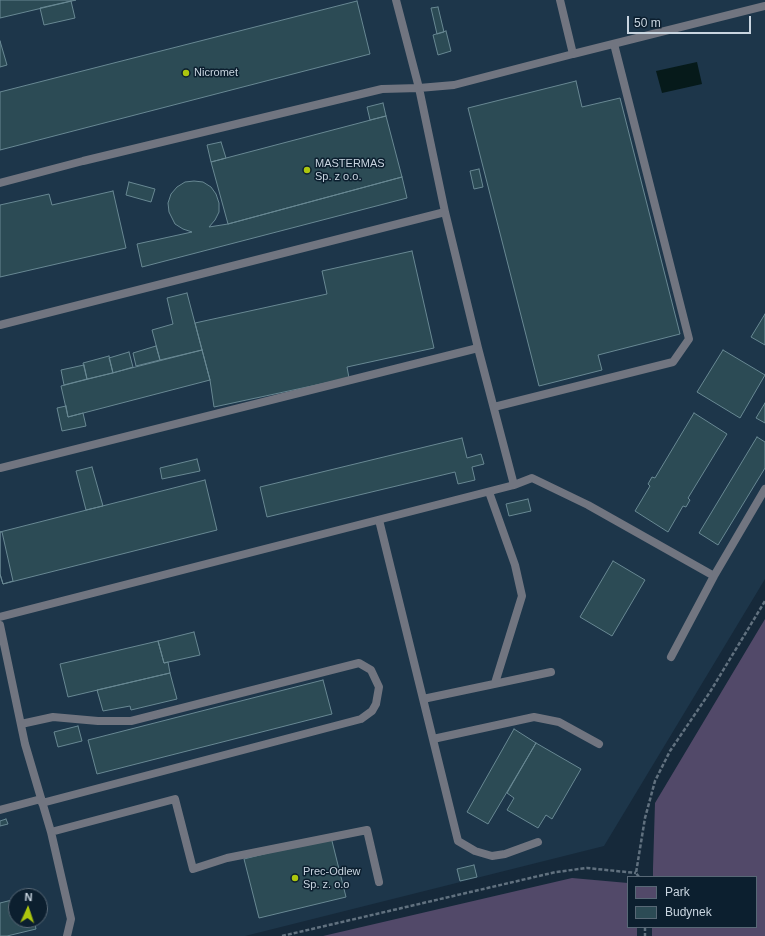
<!DOCTYPE html>
<style>
body{margin:0}
#map{position:relative;width:765px;height:936px;overflow:hidden;background:#16293a;font-family:Helvetica,sans-serif}
canvas{display:block}
.legend{position:absolute;left:627px;top:876px;width:130px;height:52px;box-sizing:border-box;background:#0c1f2f;border:1px solid #586876;margin:0;padding:5px 7px;list-style:none;font-size:12px;color:#c9d5e0}
.legend li{display:flex;align-items:center;gap:8px;height:20px}
.legend b{width:20px;border:1px solid #586876}
.north{position:absolute;left:8px;top:888px;width:40px;height:40px;box-sizing:border-box;background:#0c1f2f;border:1px solid #586876;border-radius:50%;rotate:3deg;font-size:11px;font-weight:700;line-height:16px;text-align:center;color:#c9d5e0}
.north::after{content:'';display:block;margin:auto;width:14px;height:18px;background:#adc60e;clip-path:polygon(50% 0,100% 100%,50% 72%,0 100%)}
.scale{position:absolute;left:627px;top:16px;width:124px;height:18px;box-sizing:border-box;border:2px solid #c9d5e0;border-top:0;padding-left:5px;font-size:12px;line-height:14px;white-space:nowrap;color:#c9d5e0;-webkit-text-stroke:3px #0c1f2f;paint-order:stroke}
</style>
<div id="map">
<canvas width="765" height="936"></canvas>
<ul class="legend">
<li><b style="height:11px;background:#524969"></b>Park</li>
<li><b style="height:11px;background:#2c4b55"></b>Budynek</li>
</ul>
<div class="north">N</div>
<div class="scale">50 m</div>
</div>
<script>
const c = document.querySelector('canvas').getContext('2d');
c.lineJoin = 'round';
function paint(path, color) {
  c.fillStyle = color;
  c.fill(path, 'evenodd');
}
function toPath(rows) {
  const path = new Path2D();
  for (const r of rows) {
    path.moveTo(r[0], r[1]);
    for (let i = 2; i < r.length; i += 2) path.lineTo(r[i], r[i + 1]);
  }
  return path;
}
function strokePath(path, color, width, dash) {
  c.strokeStyle = color;
  c.lineWidth = width;
  c.lineCap = dash ? 'butt' : 'round';
  c.setLineDash(dash || []);
  c.stroke(path);
}
function drawText(font, color, halo, rows, align = 'center') {
  c.font = font + ' Helvetica,sans-serif';
  c.lineWidth = 3;
  c.setLineDash([]);
  c.textBaseline = 'middle';
  c.strokeStyle = halo;
  c.fillStyle = color;
  for (const [text, x, y, turn = 0] of rows) {
    c.save();
    c.translate(x, y);
    c.rotate((+turn || 0) * Math.PI / 180);
    c.textAlign = isNaN(turn) ? turn : align;
    if (halo) c.strokeText(text, 0, 0);
    c.fillText(text, 0, 0);
    c.restore();
  }
}
paint(toPath([
 [0,0,765,0,765,579,604,846,245,936,0,936],
 [16,896,40,896,40,920,16,920]
]), '#1d364a');
paint(toPath([
 [765,619,765,936,652,936,652,927,756,927,756,877,653,877,653,868,655,803],
 [572,878,628,883,628,927,637,927,637,936,323,936]
]), '#524969');
paint(toPath([
 [697,62,702,84,662,93,656,71]
]), '#061a1a');
const building = toPath([
 [0,0,76,0,0,18,0,0],
 [71,1,75,18,44,25,40,8,71,1],
 [357,1,370,54,0,150,0,92,357,1],
 [438,7,444,32,437,34,431,8,438,7],
 [446,31,451,51,438,55,433,35,446,31],
 [0,41,7,65,0,67,0,41],
 [576,81,582,107,620,98,680,334,598,355,602,370,539,386,468,108,576,81],
 [383,103,386,116,370,120,367,107,383,103],
 [386,116,402,177,228,224,211,162,386,116],
 [221,142,226,158,211,162,207,145,221,142],
 [479,169,483,187,474,189,470,171,479,169],
 [402,177,407,198,142,267,137,244,192,232,183,229,175,224,169,212,168,203,171,194,177,187,185,182,194,181,203,182,211,187,216,194,219,203,219,212,215,220,209,227,228,224,402,177],
 [129,182,155,189,151,202,126,195,129,182],
 [113,191,126,248,0,277,0,205,49,194,52,205,113,191],
 [412,251,434,348,347,367,349,378,214,407,210,380,195,323,327,294,322,271,412,251],
 [187,293,202,350,160,360,152,330,173,324,167,298,187,293],
 [765,314,765,345,751,337,765,314],
 [156,346,160,360,136,366,133,353,156,346],
 [202,350,210,380,68,417,61,386,202,350],
 [723,350,765,375,740,418,697,392,723,350],
 [129,352,133,367,113,373,109,358,129,352],
 [109,356,113,373,87,379,83,363,109,356],
 [84,365,87,379,64,385,61,370,84,365],
 [765,403,765,423,756,418,765,403],
 [66,406,68,417,83,413,86,426,62,431,57,408,66,406],
 [694,413,727,434,688,498,690,500,686,507,683,506,668,532,635,511,650,486,648,484,652,477,655,478,694,413],
 [757,437,765,442,765,468,718,545,699,533,757,437],
 [462,438,467,458,481,454,484,464,472,467,475,480,458,484,455,472,267,517,260,487,462,438],
 [197,459,200,471,162,479,160,468,197,459],
 [92,467,103,506,86,510,76,471,92,467],
 [205,480,217,530,3,584,0,574,0,532,205,480],
 [528,499,531,511,509,516,506,504,528,499],
 [0,532,2,532,13,581,3,584,0,574,0,532],
 [613,561,645,580,612,636,580,617,613,561],
 [194,632,200,655,164,663,158,641,194,632],
 [158,641,164,663,168,662,170,673,68,697,60,664,158,641],
 [170,673,177,699,131,710,130,706,103,711,97,690,170,673],
 [323,680,332,714,97,774,88,740,323,680],
 [78,726,82,741,58,747,54,732,78,726],
 [514,729,536,743,488,824,467,812,514,729],
 [536,743,581,769,552,819,546,815,538,828,507,810,514,798,507,793,536,743],
 [6,819,8,824,0,826,0,821,6,819],
 [331,837,346,897,259,918,244,859,331,837],
 [474,865,477,877,460,881,457,869,474,865],
 [16,899,16,920,34,920,36,929,7,936,0,936,0,903,16,899]
]);
paint(building, '#2c4b55');
strokePath(building, '#688893', 1);
strokePath(toPath([
 [639,877,636,873,645,818,655,781,670,751,710,692,765,601],
 [645,927,645,936],
 [282,936,556,872,587,868,636,873]
]), '#61717f', 2.5, [4, 2]);
strokePath(toPath([
 [396,0,419,88,454,85,573,54,560,0],
 [573,54,765,6],
 [0,183,83,161,382,89,419,88,445,212,478,348,514,485,0,617],
 [0,325,445,212],
 [494,407,673,362,689,339,614,44],
 [0,468,478,348],
 [514,485,532,478,588,505,714,576],
 [489,492,515,565,522,596,495,683],
 [379,520,458,841,475,851,492,856,505,854,538,842],
 [0,625,25,744,51,832,175,799,193,869,227,858,367,830,379,882],
 [671,657,714,576,765,489],
 [423,699,551,672],
 [21,724,53,717,98,721,131,721,359,663,371,670,379,687,376,704,372,711,361,719,42,803],
 [433,739,534,717,559,722,599,744],
 [0,810,41,799],
 [51,832,71,919,67,936]
]), '#717580', 8);
for (const [x, y, r, color] of [
 [186,73,4,"#adc60e"],
 [307,170,4,"#adc60e"],
 [295,878,4,"#adc60e"]
]) {
  const dot = new Path2D();
  dot.arc(x, y, r, 0, 2 * Math.PI);
  c.fillStyle = color;
  c.fill(dot);
  strokePath(dot, '#0c1f2f', 1.5);
}
drawText('11px', '#c9d5e0', '#0c1f2f', [
 ["Nicromet",194,73],
 ["MASTERMAS",315,164],
 ["Sp. z o.o.",315,177],
 ["Prec-Odlew",303,872],
 ["Sp. z. o.o",303,885]
], 'left');
</script>
